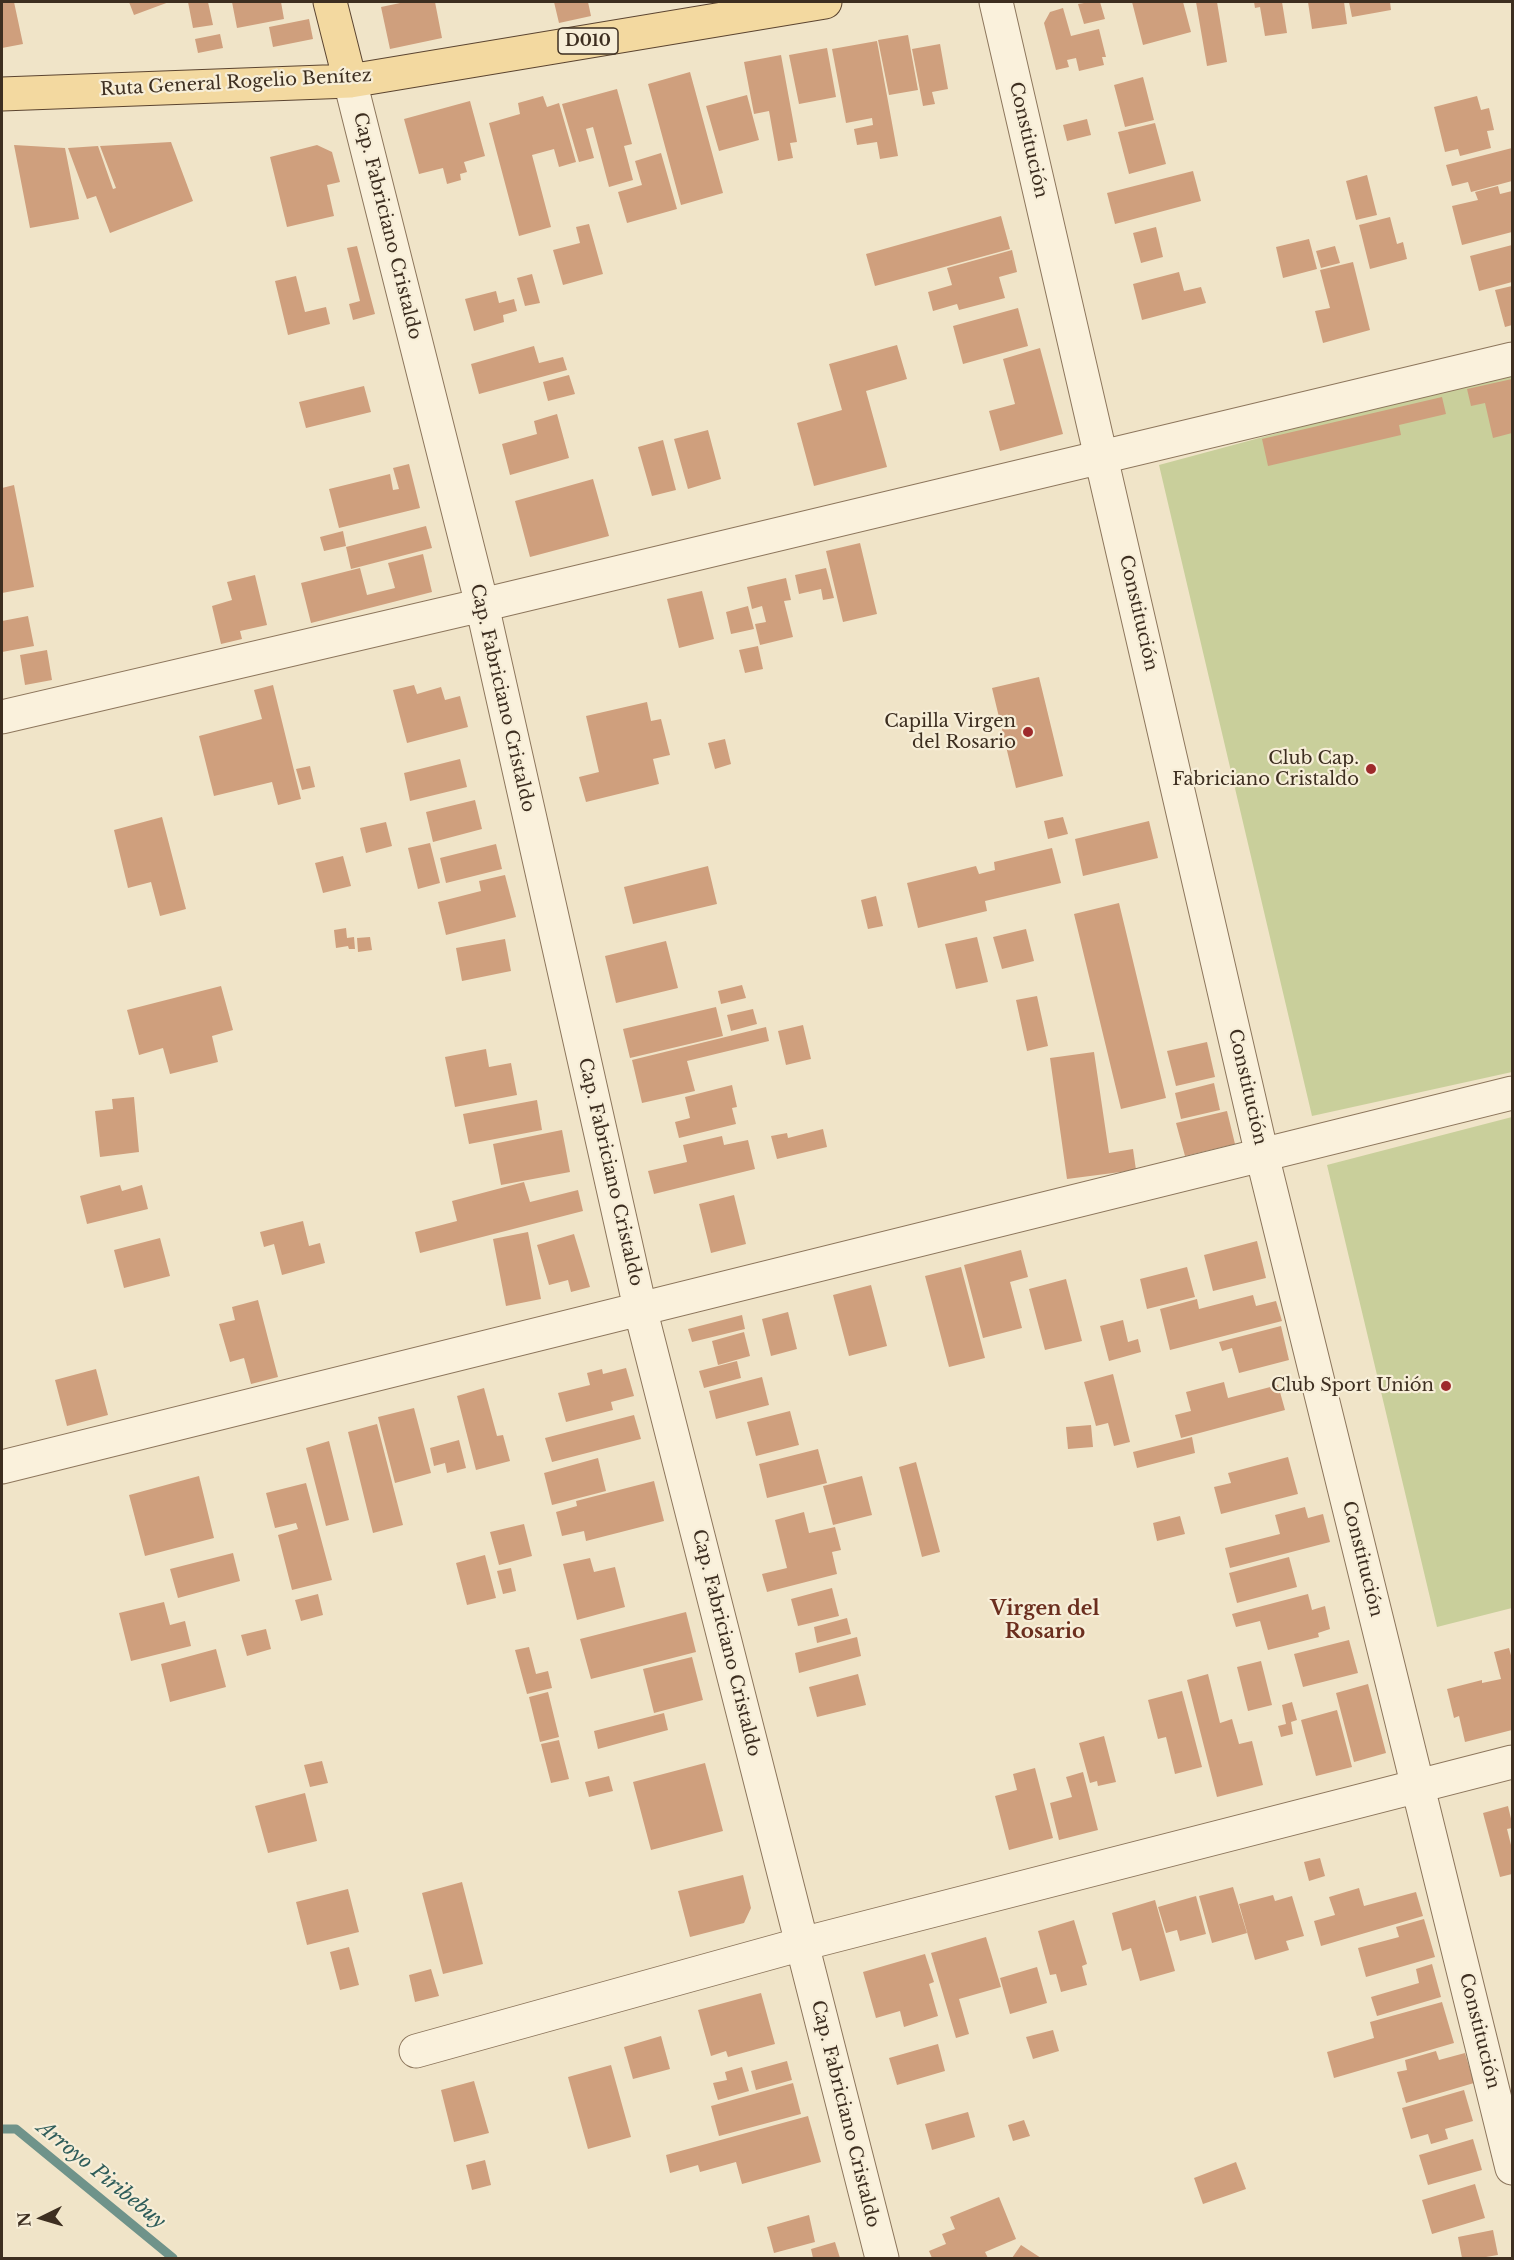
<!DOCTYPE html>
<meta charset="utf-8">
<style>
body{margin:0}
#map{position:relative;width:1514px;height:2260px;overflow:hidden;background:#f0e4c8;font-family:"Libre Baskerville",serif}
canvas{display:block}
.frame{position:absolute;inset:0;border:3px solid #3d2e20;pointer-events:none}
.north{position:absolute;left:12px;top:2188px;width:60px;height:60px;-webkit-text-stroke:4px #f7eed8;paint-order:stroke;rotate:265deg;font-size:16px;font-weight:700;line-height:24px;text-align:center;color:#3d2e20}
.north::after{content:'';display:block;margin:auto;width:21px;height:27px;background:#3d2e20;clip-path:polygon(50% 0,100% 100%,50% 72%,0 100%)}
</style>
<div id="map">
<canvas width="1514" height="2260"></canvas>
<div class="frame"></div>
<div class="north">N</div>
</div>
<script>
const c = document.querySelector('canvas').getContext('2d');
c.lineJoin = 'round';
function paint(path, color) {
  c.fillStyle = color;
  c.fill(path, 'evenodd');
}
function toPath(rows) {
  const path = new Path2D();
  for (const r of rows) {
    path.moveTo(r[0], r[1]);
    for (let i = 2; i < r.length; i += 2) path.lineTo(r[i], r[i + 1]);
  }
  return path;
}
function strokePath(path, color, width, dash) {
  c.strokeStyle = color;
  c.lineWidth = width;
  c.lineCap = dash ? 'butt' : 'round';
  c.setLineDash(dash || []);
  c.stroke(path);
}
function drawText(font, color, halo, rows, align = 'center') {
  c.font = font + ' "Libre Baskerville",serif';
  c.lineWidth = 4.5;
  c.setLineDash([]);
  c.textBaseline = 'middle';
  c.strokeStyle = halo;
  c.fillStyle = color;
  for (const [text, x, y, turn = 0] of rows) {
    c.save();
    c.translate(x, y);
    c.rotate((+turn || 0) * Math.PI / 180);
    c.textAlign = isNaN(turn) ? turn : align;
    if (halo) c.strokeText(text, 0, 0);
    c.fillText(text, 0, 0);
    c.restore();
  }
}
paint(toPath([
 [1512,370,1512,1072,1312,1116,1159,465],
 [1512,1117,1512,1608,1437,1627,1327,1165]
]), '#c9cf9b');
strokePath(toPath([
 [2,2129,16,2129,173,2258]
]), '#6f938a', 9);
paint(toPath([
 [2,2,14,2,23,44,2,48],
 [129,2,169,2,134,15],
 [188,2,208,2,213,25,193,28],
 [232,2,281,2,284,19,237,28],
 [405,2,435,2,442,38,390,49,381,7],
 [554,2,588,2,591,16,559,23],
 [1090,2,1100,2,1105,19,1084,24,1078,4],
 [1132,2,1183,2,1191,32,1143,45],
 [1196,2,1217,2,1227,62,1207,66],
 [1254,2,1282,2,1287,33,1265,36,1260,7,1255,8],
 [1308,2,1344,2,1347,24,1312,29],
 [1349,2,1390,2,1391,10,1352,17],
 [1063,8,1071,36,1099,29,1106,57,1102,57,1104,65,1079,71,1076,58,1067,60,1069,67,1056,70,1044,23,1050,12],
 [309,19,313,39,273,47,269,27],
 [220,34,223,48,198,53,195,39],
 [908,35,918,90,889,95,878,40],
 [877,41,898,156,880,159,877,142,857,145,854,129,873,125,872,118,846,123,832,49],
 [940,44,948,89,932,92,935,104,923,106,912,49],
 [827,48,836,97,799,104,789,55],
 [781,55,797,142,790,143,793,158,778,161,769,111,754,114,744,62],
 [690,72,723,193,681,205,648,84],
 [1143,77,1154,120,1125,127,1114,85],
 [617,89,632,144,624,146,633,180,609,187,593,127,586,129,594,158,579,162,562,104],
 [747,95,759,140,719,151,706,106],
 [543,96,547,107,559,103,576,162,559,167,554,149,532,155,551,227,519,236,489,123,520,114,518,103],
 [1477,96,1481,110,1489,108,1494,130,1487,131,1491,148,1460,156,1458,149,1445,152,1434,107],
 [470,101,485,156,464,162,467,172,460,174,461,180,447,184,443,168,419,174,404,119],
 [1087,119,1091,135,1067,141,1063,125],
 [1155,123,1166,164,1129,174,1118,132],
 [171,142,193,201,110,233,96,196,87,199,68,148,98,146,113,189,116,188,100,146],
 [14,145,65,148,79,219,30,228],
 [317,145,332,152,340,182,327,185,334,216,287,227,270,157],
 [1512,148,1512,181,1471,192,1468,182,1452,186,1446,165],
 [661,153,677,209,627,223,618,192,642,185,635,161],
 [1193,171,1201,201,1115,224,1107,193],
 [1367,175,1377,215,1356,220,1346,181],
 [1498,186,1500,194,1512,191,1512,232,1462,245,1452,206,1478,200,1475,192],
 [1001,216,1010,249,875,286,866,254],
 [1390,217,1397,244,1403,242,1407,259,1370,269,1359,225],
 [589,224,603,274,563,285,553,250,580,243,576,227],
 [1156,227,1163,257,1141,263,1133,233],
 [1309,239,1317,269,1283,278,1276,247],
 [1512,245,1512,282,1479,291,1470,256],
 [357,246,375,314,353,320,349,304,360,301,347,248],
 [1335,246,1340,263,1321,268,1316,251],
 [1012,250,1017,272,999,277,1005,298,959,310,957,304,933,311,928,292,952,285,947,268],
 [1353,262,1370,330,1323,343,1315,311,1330,308,1320,270],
 [1179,272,1184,291,1201,287,1206,303,1142,320,1133,284],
 [532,274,540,303,525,306,517,278],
 [296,276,305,312,326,307,330,324,288,335,275,281],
 [1512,286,1512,325,1505,327,1495,290],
 [496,291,499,303,514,299,517,311,503,315,504,322,474,331,465,299],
 [1018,308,1028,346,963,364,953,326],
 [897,345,907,379,866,391,887,467,814,486,797,423,842,410,829,364],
 [534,346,539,363,563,357,567,370,479,394,471,364],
 [1040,348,1063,434,1000,451,989,411,1015,404,1003,359],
 [569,375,575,394,548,401,543,382],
 [1512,379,1512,433,1493,438,1485,403,1471,406,1467,389],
 [364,386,371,412,306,428,299,402],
 [1442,397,1446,414,1399,425,1401,435,1268,466,1262,439],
 [557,414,569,458,510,475,502,444,537,434,534,421],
 [708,430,721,479,688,489,674,439],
 [663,440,676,490,652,496,638,447],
 [409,464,420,508,339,528,329,489,390,474,393,490,399,489,393,468],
 [593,479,609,536,530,557,515,501],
 [14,485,34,587,2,593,2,488],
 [426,526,432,548,351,569,346,547],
 [343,531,346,546,324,551,320,537],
 [860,543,877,614,843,622,826,551],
 [423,554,432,592,311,623,301,583,360,568,367,595,395,588,388,563],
 [826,568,834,598,823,600,821,589,799,594,795,575],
 [255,575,267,625,240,631,242,639,221,644,212,606,232,600,227,582],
 [786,578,791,600,784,601,793,637,760,645,755,624,766,622,762,606,752,609,747,587],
 [702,591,714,639,679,648,667,599],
 [748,606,754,629,731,634,726,612],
 [28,616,34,646,2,652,2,621],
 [758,646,763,669,745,673,739,650],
 [47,650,52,680,25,685,20,655],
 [1039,677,1063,776,1016,788,992,688],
 [273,685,301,799,278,805,272,782,214,796,199,736,262,719,254,690],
 [414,685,417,694,441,687,445,700,460,696,468,727,407,743,393,690],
 [647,702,651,721,661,719,670,755,653,759,659,784,586,802,579,777,599,772,586,716],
 [725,739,731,764,715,769,708,743],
 [460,759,467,787,410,801,404,773],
 [310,766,315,787,302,790,296,769],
 [475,800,482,829,433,842,426,812],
 [162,817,186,909,160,916,151,882,128,888,114,830],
 [1063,817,1068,834,1048,839,1044,821],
 [1149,821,1158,858,1083,876,1075,839],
 [386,822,392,846,366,853,360,828],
 [430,843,440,883,418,889,408,848],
 [496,844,502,869,446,883,440,858],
 [1052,848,1061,883,985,901,987,911,918,928,907,883,976,866,979,874,995,870,994,862],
 [343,856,351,886,323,893,315,863],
 [708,866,717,904,633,924,624,887],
 [505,875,516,917,446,935,438,902,481,891,479,881],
 [876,896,883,926,868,929,861,900],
 [1119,903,1166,1098,1121,1109,1074,914],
 [346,928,347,938,354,937,355,949,349,949,348,946,336,948,334,930],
 [1026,929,1034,961,1002,969,993,937],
 [370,937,372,950,358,952,357,938],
 [977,937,988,982,956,989,945,944],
 [505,939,511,971,462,981,456,948],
 [666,941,678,988,616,1003,605,956],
 [742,985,746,998,721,1004,718,991],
 [221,986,233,1030,212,1036,218,1062,170,1074,163,1048,139,1055,127,1010],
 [1037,996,1048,1046,1027,1051,1016,1000],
 [716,1007,723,1036,630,1058,623,1029],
 [753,1009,757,1024,731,1031,727,1015],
 [803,1025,811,1059,786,1065,778,1031],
 [766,1027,769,1041,687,1061,695,1091,642,1103,632,1060],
 [1207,1042,1215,1077,1176,1086,1167,1051],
 [486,1049,489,1067,511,1063,517,1095,455,1107,445,1057],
 [1094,1052,1109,1153,1133,1149,1136,1170,1067,1179,1050,1058],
 [1214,1083,1220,1110,1181,1119,1175,1093],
 [732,1085,737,1107,732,1108,736,1124,679,1138,675,1122,690,1118,685,1097],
 [134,1097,139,1152,100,1157,95,1111,113,1109,112,1099],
 [537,1100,542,1130,469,1144,463,1114],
 [1227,1111,1235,1144,1185,1156,1176,1123],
 [823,1129,827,1147,777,1159,771,1136,787,1133,788,1138],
 [562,1130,570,1172,501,1185,493,1144],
 [722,1136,724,1145,748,1140,755,1169,654,1194,648,1171,687,1162,683,1145],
 [524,1182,530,1202,578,1190,583,1211,420,1253,415,1232,457,1221,452,1201],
 [120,1185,122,1191,142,1185,148,1209,87,1224,80,1196],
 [734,1195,746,1244,711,1253,699,1204],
 [303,1221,309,1246,320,1243,325,1263,282,1275,274,1244,264,1247,260,1232],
 [528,1232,541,1299,506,1306,493,1239],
 [574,1234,590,1287,571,1292,568,1280,549,1285,537,1245],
 [160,1238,170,1276,124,1288,114,1250],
 [1257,1241,1266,1278,1213,1291,1204,1255],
 [1021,1250,1028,1277,1010,1282,1022,1328,983,1338,964,1265],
 [961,1267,985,1358,949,1367,925,1276],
 [1187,1267,1195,1297,1147,1309,1140,1279],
 [1066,1279,1082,1341,1045,1350,1029,1289],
 [871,1285,887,1346,849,1356,833,1295],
 [1253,1295,1256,1306,1276,1301,1282,1321,1170,1350,1160,1309,1197,1299,1199,1309],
 [258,1300,278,1377,251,1384,244,1358,230,1362,219,1324,235,1320,232,1307],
 [788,1312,797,1349,771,1356,762,1319],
 [742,1315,745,1329,692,1342,688,1329],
 [1123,1320,1128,1342,1138,1339,1141,1352,1109,1361,1100,1326],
 [1281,1326,1289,1360,1239,1373,1232,1348,1222,1351,1219,1342],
 [744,1332,750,1356,718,1365,712,1341],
 [737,1361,741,1378,704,1388,699,1371],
 [626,1368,634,1396,611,1402,613,1410,566,1422,558,1393,590,1385,587,1373,602,1369,603,1374],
 [96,1369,108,1415,67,1426,55,1380],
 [1113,1374,1130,1442,1114,1446,1108,1423,1096,1426,1084,1382],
 [762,1377,769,1405,716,1419,709,1391],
 [1224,1382,1228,1398,1278,1385,1285,1410,1181,1438,1175,1415,1191,1411,1186,1392],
 [484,1388,497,1436,503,1435,510,1461,476,1470,457,1396],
 [414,1408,431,1473,395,1483,378,1417],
 [790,1411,799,1445,756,1456,747,1422],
 [634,1415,641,1439,552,1462,545,1438],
 [377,1424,403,1525,373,1533,348,1432],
 [1091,1425,1093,1447,1068,1449,1066,1427],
 [1192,1437,1195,1453,1137,1468,1133,1452],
 [459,1440,466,1468,447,1473,445,1463,434,1466,430,1448],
 [329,1441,349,1520,326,1526,306,1448],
 [818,1449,827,1483,767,1498,759,1464],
 [1288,1457,1298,1494,1221,1514,1214,1487,1231,1483,1228,1473],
 [598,1458,606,1491,552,1505,544,1473],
 [916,1462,940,1552,922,1557,899,1467],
 [199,1476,214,1538,145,1556,129,1495],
 [862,1476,872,1515,833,1525,823,1486],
 [654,1481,664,1521,586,1541,584,1531,562,1536,556,1512,577,1506,576,1501],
 [306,1483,332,1580,292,1590,278,1535,298,1529,296,1523,275,1528,266,1493],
 [1305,1507,1308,1518,1323,1514,1330,1542,1230,1568,1225,1548,1280,1534,1275,1515],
 [804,1512,809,1533,835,1527,841,1550,832,1552,837,1574,767,1592,762,1574,787,1568,775,1520],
 [1180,1516,1185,1534,1157,1541,1153,1523],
 [524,1524,532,1556,499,1565,490,1532],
 [233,1553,240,1581,178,1598,170,1569],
 [485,1555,496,1598,467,1605,456,1563],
 [1289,1557,1297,1587,1237,1603,1229,1573],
 [590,1558,594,1572,615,1567,625,1607,577,1620,563,1564],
 [511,1568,516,1591,503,1594,497,1571],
 [832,1588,839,1616,798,1626,791,1599],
 [318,1594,323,1615,301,1621,295,1600],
 [1308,1594,1312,1610,1325,1606,1330,1629,1318,1633,1319,1637,1268,1650,1260,1621,1236,1627,1232,1614],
 [164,1602,170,1625,185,1621,191,1646,131,1661,119,1613],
 [686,1612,696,1652,591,1679,580,1639],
 [847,1618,851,1634,817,1643,814,1627],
 [266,1629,271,1649,247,1656,241,1635],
 [857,1637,861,1656,799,1673,795,1653],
 [1349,1640,1358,1673,1303,1687,1294,1654],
 [529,1647,536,1674,548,1671,552,1688,527,1694,515,1650],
 [1509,1648,1512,1659,1512,1730,1465,1742,1459,1716,1454,1718,1447,1689,1482,1680,1482,1683,1501,1679,1494,1652],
 [216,1649,226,1687,170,1702,161,1664],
 [692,1657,703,1700,654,1713,643,1669],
 [1261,1661,1272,1705,1248,1711,1237,1667],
 [858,1674,866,1705,817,1717,809,1687],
 [1208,1674,1220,1723,1232,1719,1239,1744,1252,1741,1263,1785,1217,1797,1187,1680],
 [1368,1684,1386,1753,1354,1762,1336,1693],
 [1182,1691,1202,1767,1175,1774,1166,1737,1158,1739,1148,1700],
 [548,1692,559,1737,540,1742,529,1697],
 [1292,1702,1297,1720,1291,1722,1293,1734,1281,1737,1278,1726,1286,1724,1282,1705],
 [1337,1710,1352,1767,1316,1776,1301,1720],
 [664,1713,668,1730,598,1749,594,1731],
 [1104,1736,1116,1782,1098,1786,1097,1781,1090,1783,1079,1743],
 [559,1740,569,1779,551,1783,541,1744],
 [322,1761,328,1783,310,1787,304,1765],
 [705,1763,723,1831,651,1850,633,1782],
 [1035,1768,1053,1838,1009,1850,995,1796,1017,1790,1013,1774],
 [1083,1772,1098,1830,1059,1840,1050,1803,1072,1797,1066,1777],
 [609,1776,613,1791,589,1797,585,1782],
 [305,1793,317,1841,268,1853,255,1806],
 [1508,1806,1512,1823,1512,1828,1507,1829,1512,1849,1512,1874,1500,1877,1483,1813],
 [1320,1858,1325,1876,1309,1881,1304,1862],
 [743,1875,751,1908,744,1923,690,1937,678,1891],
 [462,1882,483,1964,443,1974,422,1893],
 [1233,1887,1247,1933,1212,1943,1199,1896],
 [1359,1888,1364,1906,1416,1892,1423,1916,1321,1946,1314,1921,1335,1915,1329,1897],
 [348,1889,359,1932,307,1945,296,1902],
 [1273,1895,1275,1901,1292,1896,1304,1936,1286,1941,1289,1950,1255,1960,1239,1904],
 [1196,1896,1206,1934,1180,1941,1177,1930,1166,1933,1158,1907],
 [1155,1900,1175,1971,1140,1981,1131,1948,1122,1951,1112,1913],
 [1424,1919,1435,1957,1366,1977,1358,1948,1399,1937,1396,1927],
 [1074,1920,1087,1964,1082,1966,1087,1985,1061,1992,1056,1974,1050,1975,1038,1931],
 [986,1937,1001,1987,959,1999,969,2034,956,2038,931,1953],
 [349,1947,359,1985,340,1990,330,1952],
 [925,1954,934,1982,929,1984,938,2016,904,2027,900,2011,876,2018,863,1972],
 [1432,1964,1441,1997,1377,2016,1371,1997,1419,1983,1416,1969],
 [1037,1967,1047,2003,1010,2014,1000,1978],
 [431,1969,439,1996,415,2002,409,1975],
 [761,1993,775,2044,728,2057,726,2051,711,2056,698,2010],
 [1442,2002,1454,2043,1334,2078,1327,2052,1374,2038,1370,2022],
 [1053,2030,1059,2051,1033,2059,1026,2037],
 [661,2036,670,2069,633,2079,624,2047],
 [938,2044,945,2071,897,2085,889,2058],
 [1436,2051,1439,2060,1465,2053,1474,2083,1406,2103,1397,2072,1407,2070,1405,2060],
 [787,2061,792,2080,756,2090,751,2071],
 [611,2065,631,2137,588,2149,568,2077],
 [742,2067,749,2091,718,2100,713,2083,727,2080,725,2072],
 [474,2081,489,2133,454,2142,441,2090],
 [793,2083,801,2114,719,2136,711,2106],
 [1464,2090,1473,2121,1445,2129,1448,2139,1431,2144,1428,2134,1411,2139,1402,2108],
 [968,2112,975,2137,932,2150,925,2124],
 [808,2116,821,2162,742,2184,736,2162,700,2172,698,2165,670,2173,666,2155],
 [1024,2120,1030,2136,1013,2141,1008,2125],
 [1473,2139,1482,2170,1428,2185,1419,2155],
 [485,2160,491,2185,472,2190,466,2165],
 [1236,2162,1246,2189,1203,2204,1194,2178],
 [1475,2184,1485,2218,1432,2234,1422,2200],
 [999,2197,1016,2239,985,2252,988,2258,932,2258,929,2251,946,2244,942,2234,955,2229,950,2217],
 [809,2215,815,2242,774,2253,767,2227],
 [1493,2230,1498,2255,1480,2258,1462,2258,1458,2237],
 [835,2242,840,2258,813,2258,811,2249],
 [1021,2245,1041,2258,1012,2258]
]), '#cf9f7d');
const minor = toPath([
 [996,2,1262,1155,1512,2168],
 [350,81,482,605,640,1308,882,2258],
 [2,717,482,605,1512,359],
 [2,1467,1512,1093],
 [416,2051,802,1944,1512,1762]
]);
const major = toPath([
 [330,2,350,81],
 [2,94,350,81,825,2]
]);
strokePath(minor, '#8d765c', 35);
strokePath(major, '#5b4430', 35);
strokePath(minor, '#faf1dc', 33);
strokePath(major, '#f3d9a0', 33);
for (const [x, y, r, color] of [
 [1028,732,6,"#9e2a2b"],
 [1371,769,6,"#9e2a2b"],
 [1446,1386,6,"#9e2a2b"]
]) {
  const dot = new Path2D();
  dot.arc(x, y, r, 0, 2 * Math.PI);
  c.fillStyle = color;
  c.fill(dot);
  strokePath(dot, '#f7eed8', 2);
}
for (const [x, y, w] of [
 [588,41,60]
]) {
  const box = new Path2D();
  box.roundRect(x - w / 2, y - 13, w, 26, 4.5);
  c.fillStyle = '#f7eed8';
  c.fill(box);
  strokePath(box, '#3d2e20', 1.5);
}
drawText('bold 16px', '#3d2e20', null, [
 ["D010",588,41]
]);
drawText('18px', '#3d2e20', '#f7eed8', [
 ["Ruta General Rogelio Benítez",236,83,-3],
 ["Constitución",1028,140,77],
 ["Cap. Fabriciano Cristaldo",387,226,76],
 ["Constitución",1138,613,77],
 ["Cap. Fabriciano Cristaldo",502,698,77],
 ["Constitución",1247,1087,77],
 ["Cap. Fabriciano Cristaldo",610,1172,77],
 ["Constitución",1362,1559,76],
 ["Cap. Fabriciano Cristaldo",726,1643,76],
 ["Constitución",1479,2031,76],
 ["Cap. Fabriciano Cristaldo",845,2114,76]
]);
drawText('18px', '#3d2e20', '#f7eed8', [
 ["Capilla Virgen",1016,722],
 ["del Rosario",1016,743],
 ["Club Cap.",1359,759],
 ["Fabriciano Cristaldo",1359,780],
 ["Club Sport Unión",1434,1386]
], 'right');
drawText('bold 20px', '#6b2e1e', '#f7eed8', [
 ["Virgen del",1045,1609],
 ["Rosario",1045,1632]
]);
drawText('italic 20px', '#2f5d5a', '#f7eed8', [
 ["Arroyo Piribebuy",101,2175,39]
]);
</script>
